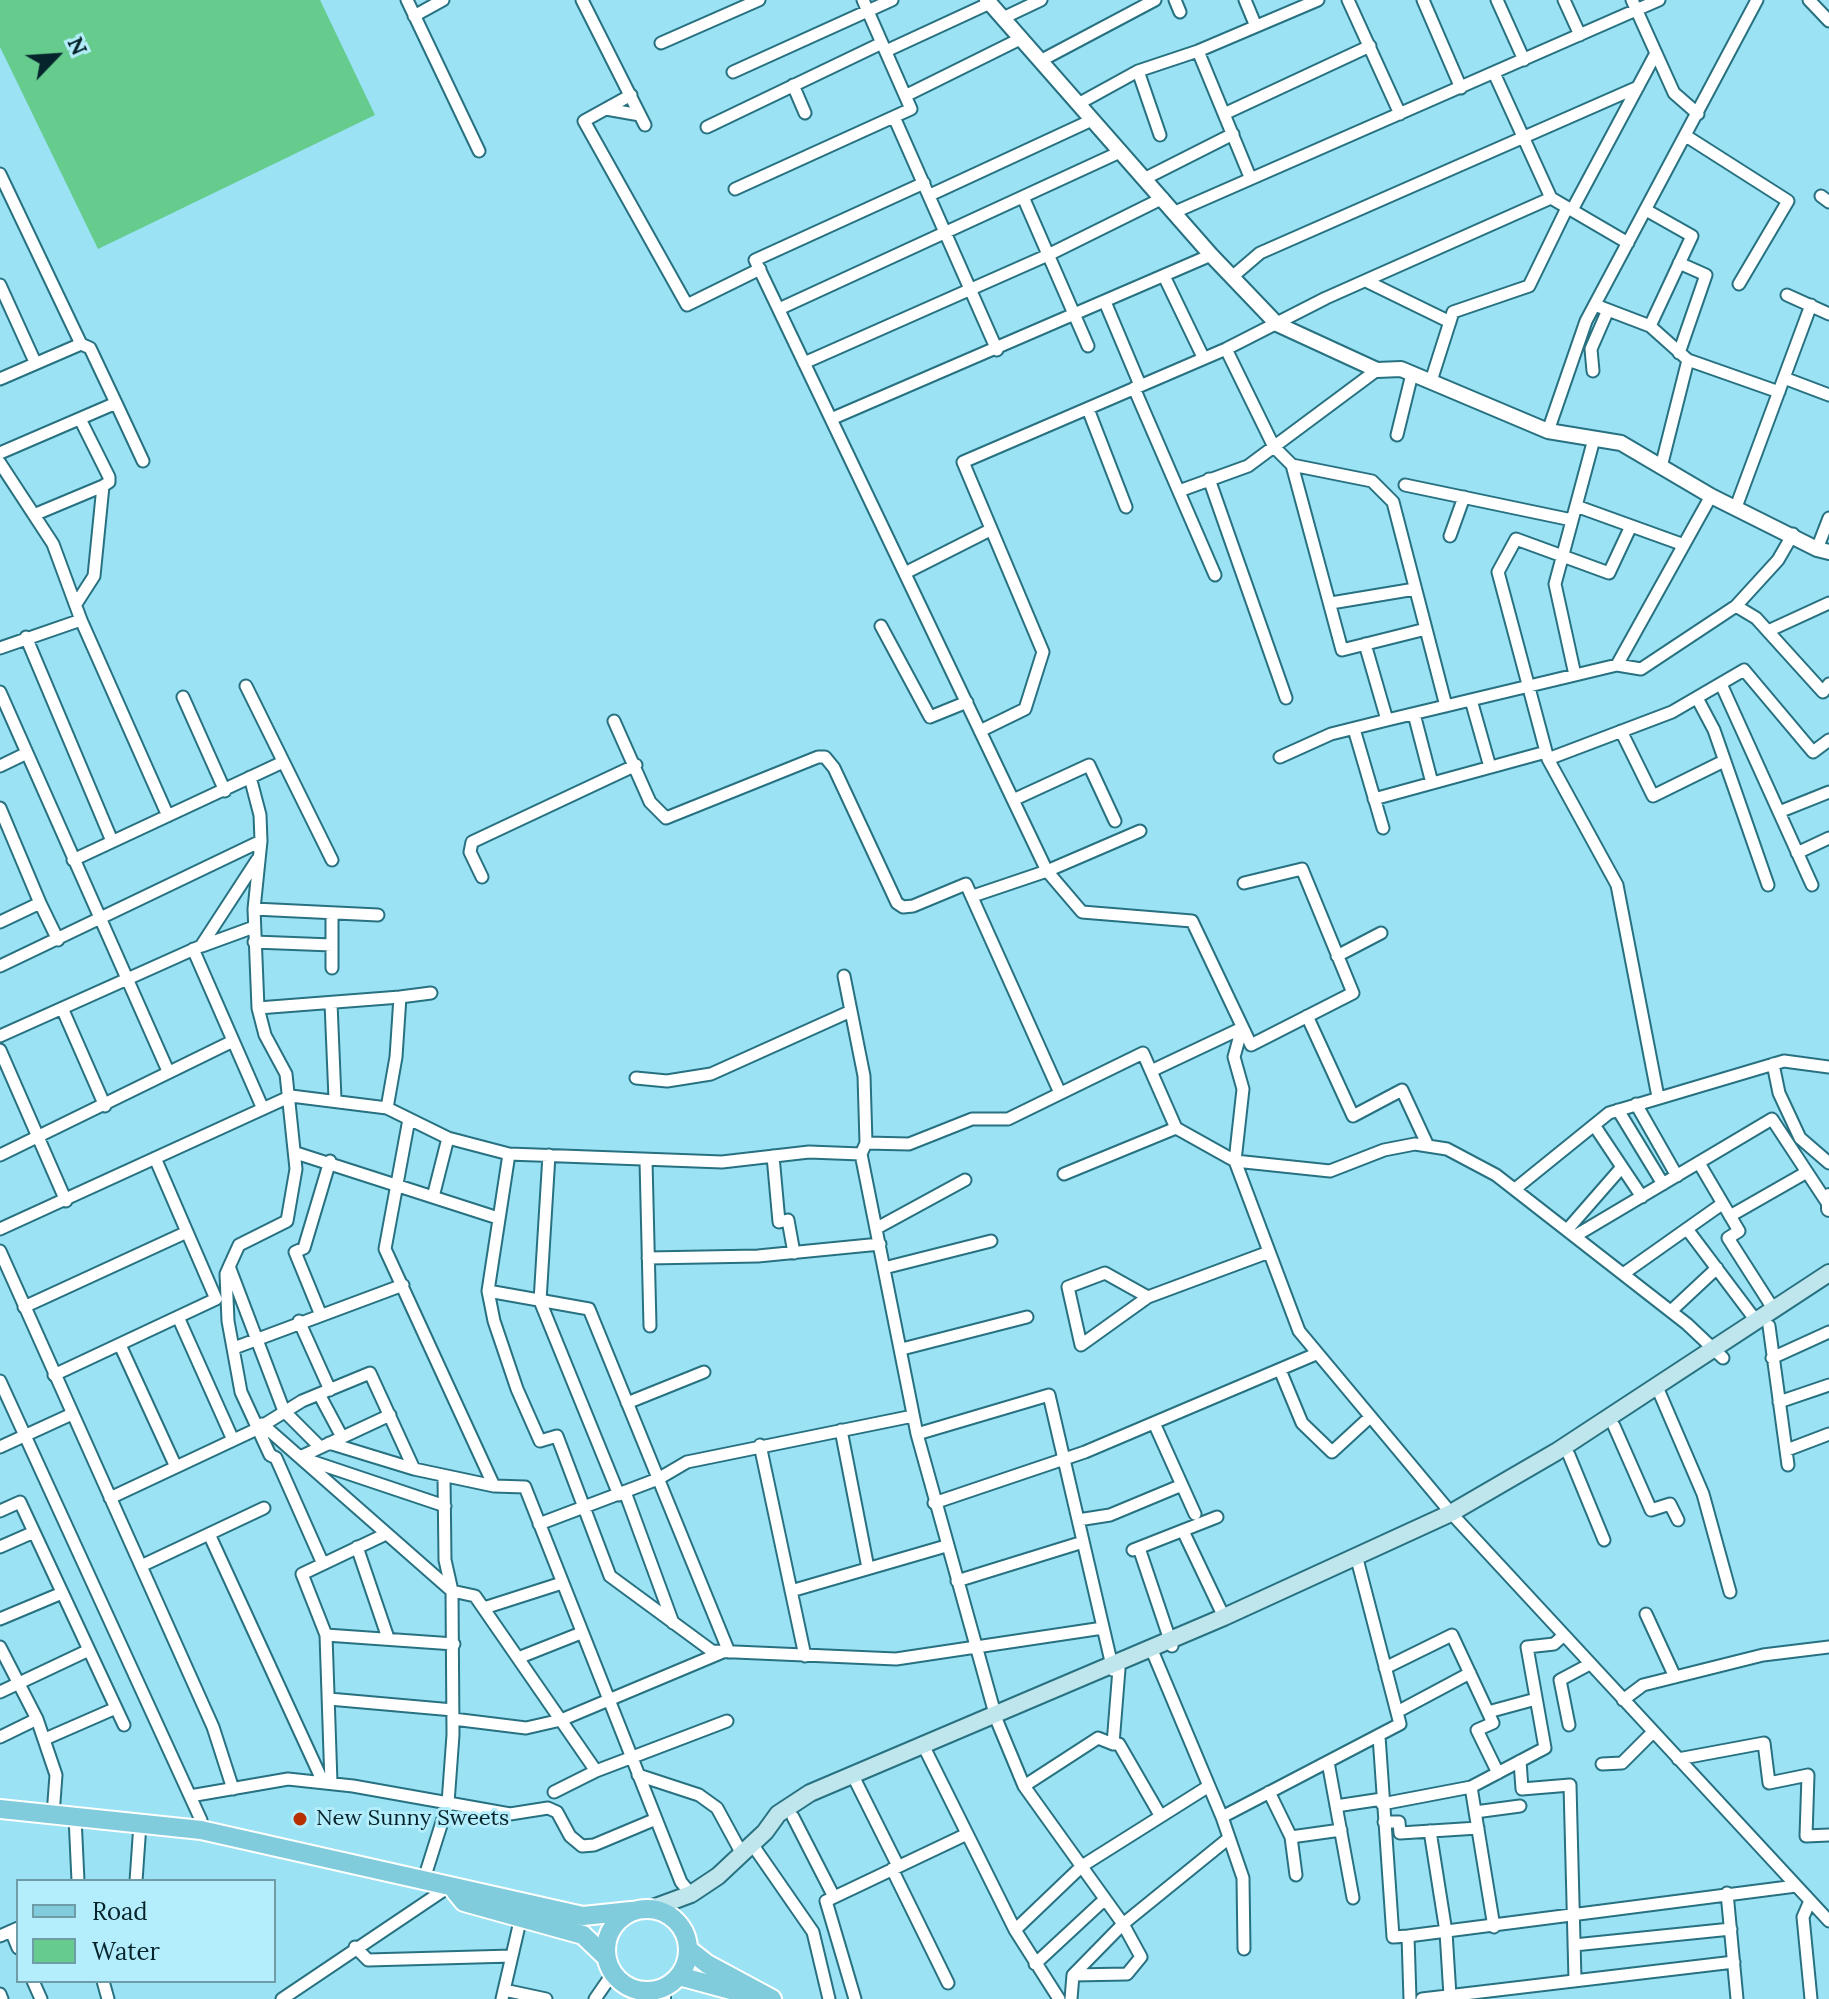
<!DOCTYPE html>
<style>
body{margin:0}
#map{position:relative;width:1829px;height:1999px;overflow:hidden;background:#9ae2f4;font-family:Lora,serif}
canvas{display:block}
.legend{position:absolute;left:16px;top:1879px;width:260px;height:104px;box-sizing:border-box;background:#b4edfb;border:2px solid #6e9da8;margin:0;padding:10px 14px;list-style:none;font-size:24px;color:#05242b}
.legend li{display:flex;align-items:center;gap:16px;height:40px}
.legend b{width:40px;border:2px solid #6e9da8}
.north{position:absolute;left:16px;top:16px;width:80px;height:80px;-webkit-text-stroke:6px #b4edfb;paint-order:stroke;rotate:65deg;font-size:22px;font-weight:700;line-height:32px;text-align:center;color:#05242b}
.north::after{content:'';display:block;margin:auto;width:28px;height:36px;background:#05242b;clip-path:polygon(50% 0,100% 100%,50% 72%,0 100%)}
</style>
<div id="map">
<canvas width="1829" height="1999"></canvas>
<ul class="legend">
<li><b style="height:10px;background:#80ccdc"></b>Road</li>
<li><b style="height:22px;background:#65cc8e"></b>Water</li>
</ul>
<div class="north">N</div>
</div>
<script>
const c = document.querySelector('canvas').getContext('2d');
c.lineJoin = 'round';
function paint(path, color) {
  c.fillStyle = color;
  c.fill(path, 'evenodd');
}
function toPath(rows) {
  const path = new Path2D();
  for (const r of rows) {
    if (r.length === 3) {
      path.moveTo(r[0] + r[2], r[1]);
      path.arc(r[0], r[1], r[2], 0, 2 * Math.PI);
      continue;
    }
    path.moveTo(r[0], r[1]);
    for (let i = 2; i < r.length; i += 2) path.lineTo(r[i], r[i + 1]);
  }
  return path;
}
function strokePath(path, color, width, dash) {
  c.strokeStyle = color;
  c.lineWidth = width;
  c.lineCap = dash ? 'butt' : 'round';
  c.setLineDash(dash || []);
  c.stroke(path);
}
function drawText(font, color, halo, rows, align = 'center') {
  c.font = font + ' Lora,serif';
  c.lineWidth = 6;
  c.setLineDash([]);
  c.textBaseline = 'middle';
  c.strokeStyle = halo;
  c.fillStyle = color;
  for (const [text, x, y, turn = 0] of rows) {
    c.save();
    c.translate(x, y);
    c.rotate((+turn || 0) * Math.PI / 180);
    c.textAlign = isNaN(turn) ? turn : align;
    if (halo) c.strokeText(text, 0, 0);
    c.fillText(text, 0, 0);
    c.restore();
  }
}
paint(toPath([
 [0,0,320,0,375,115,98,249,0,47]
]), '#65cc8e');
const minor = toPath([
 [407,0,479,151],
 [582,0,645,125],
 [1175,0,1180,12],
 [1245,0,1255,24],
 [1348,0,1400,114],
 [1423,0,1461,88],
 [1497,0,1524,60],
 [1564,0,1580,35],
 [1632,0,1674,93,1698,114],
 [1809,0,1829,21],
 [414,16,443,0],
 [1003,18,1041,0],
 [661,43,759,0],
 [886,51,990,3],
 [1198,51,1250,177],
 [1040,61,1155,0],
 [1138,71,1160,135],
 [733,72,892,0],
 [793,85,805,113],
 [631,95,584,121,687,305,760,269],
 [907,95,1020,39],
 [1078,104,1138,71,1198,51,1318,0],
 [606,109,640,115],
 [1224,114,1370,46],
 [894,117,997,350],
 [707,127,882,43],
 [1686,136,1788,201,1739,284],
 [0,174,81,344,90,348,116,403,0,453],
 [1144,179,1233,134],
 [924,183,755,260,1047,871,1082,912,1192,921,1251,1045,1353,993,1302,869,1244,883],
 [735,189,911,109,863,0],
 [930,195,1092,120],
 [1821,196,1829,202],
 [1023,197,1088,346],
 [1551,198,1628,243],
 [1572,210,1656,53],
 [1646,210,1692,236,1650,326],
 [1175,212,1659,0],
 [1679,263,1706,275,1679,353],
 [1164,276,1203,357],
 [1232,277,1260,253,1638,87],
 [1366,281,1450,322],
 [0,285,35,362],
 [1787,295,1829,314],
 [1105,302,1140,385],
 [1595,305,1650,326,1688,360,1661,467],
 [779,309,1120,152],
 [1226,349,1274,447,1292,465,1342,650,1426,629],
 [1688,360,1779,392],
 [804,363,1048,255,1163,198],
 [1593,371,1591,349,1608,310],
 [1784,378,1829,395],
 [0,379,81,344],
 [1431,381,1453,312,1529,286,1567,208],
 [1134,388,1215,575],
 [116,403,143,461],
 [1088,409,1126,507],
 [80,419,109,477,109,482,103,486],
 [831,419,1211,255],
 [1548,431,1586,321,1757,0],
 [1397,435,1412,374],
 [0,463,53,544,81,620,168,816],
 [1292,465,1372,481,1393,502,1446,706],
 [1209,479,1286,698],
 [1405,485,1572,520],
 [1179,491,1248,466,1377,370],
 [1576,506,1684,545],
 [1736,507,1811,305],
 [36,514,103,486,94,576,76,604],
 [1631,526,1609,573,1516,539,1498,572,1548,759,1617,885,1658,1097],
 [1450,536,1464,497],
 [1817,549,1829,518],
 [905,573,990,530],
 [1331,603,1415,589],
 [1736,606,1756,618,1823,692,1829,684],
 [881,626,930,717,967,702],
 [1768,631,1829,603],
 [26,637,112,841],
 [1365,644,1387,720],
 [0,648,81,620],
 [1617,665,1711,496],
 [1575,675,1555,584,1594,439],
 [1721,684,1812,885],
 [246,686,332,860],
 [0,692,168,1071],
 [183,697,225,791],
 [1697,698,1714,730,1768,885],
 [1471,700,1490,767],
 [1414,714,1432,783],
 [614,721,650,802,666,818,818,757,825,757,834,768,897,903,903,907,913,906,966,884,1060,1093],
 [1354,729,1383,828],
 [980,731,1025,709,1043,652,963,462,1226,349,1326,298,1551,198,1494,73],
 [1621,731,1653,796,1724,761],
 [1280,757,1331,734,1387,720,1617,665,1641,669,1736,606,1778,560,1793,534],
 [1548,759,1672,712,1744,670,1813,752,1829,740],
 [0,766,27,753],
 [250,777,260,815,261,841,254,909,258,1008,265,1035,286,1074,296,1169,287,1221,239,1245,229,1267,226,1274,228,1321,241,1392,270,1455,276,1458,323,1564],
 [1374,799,1546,752],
 [1013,800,1089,765,1115,821],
 [0,808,40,903,0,922],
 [1779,812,1829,792],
 [1797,853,1829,838],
 [73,860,283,762],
 [482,877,470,852,472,842,636,765],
 [973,896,1047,871,1140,831],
 [40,903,58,940],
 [254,909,378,915],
 [332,915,332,968],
 [254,942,332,945],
 [202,946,254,927],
 [193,949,263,1109],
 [1337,956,1381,933],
 [0,966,261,841],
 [844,976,864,1076,866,1143],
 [400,997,431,993],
 [331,1003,335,1099],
 [62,1008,105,1106],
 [258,1008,400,997,396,1057,387,1108],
 [1307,1016,1353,1116,1402,1090,1428,1146],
 [1242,1028,1234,1057,1243,1089,1235,1161,1299,1331,1451,1513,1829,1921],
 [0,1036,201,946,257,860],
 [0,1050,66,1201],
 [1773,1064,1779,1093,1800,1138,1829,1163],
 [1151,1071,1242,1028],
 [636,1078,667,1081,711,1074,851,1011],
 [1636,1104,1677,1176],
 [1618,1110,1663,1184],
 [409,1119,385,1249,494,1486],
 [1594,1125,1642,1197],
 [296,1153,498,1218],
 [509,1154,488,1291,494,1321,517,1389,540,1441,557,1436,610,1576,712,1651,896,1659,1103,1628],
 [861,1154,917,1434,997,1721,1024,1786,1123,1924,1141,1957,1127,1974,1073,1975],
 [0,1155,233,1041],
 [549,1155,540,1301,619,1495],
 [773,1156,779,1222,788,1220,794,1253],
 [646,1161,650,1326],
 [1699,1163,1739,1231,1728,1238,1774,1310],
 [1064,1174,1176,1128],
 [1515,1189,1609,1113,1784,1061,1829,1067],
 [433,1197,448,1138],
 [1730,1216,1807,1172],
 [877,1228,965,1180],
 [0,1229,291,1096,387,1108,448,1138,509,1154,722,1162,809,1152,861,1154,866,1143,909,1144,972,1119,1008,1119,1143,1053,1176,1128,1235,1161,1330,1171,1384,1150,1415,1144,1447,1149,1496,1175,1687,1324,1723,1358],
 [1687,1229,1757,1322],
 [1567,1230,1622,1167],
 [1575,1236,1772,1119,1826,1201],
 [0,1251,213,1727,233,1789],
 [648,1258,758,1256,880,1244],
 [884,1268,991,1241],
 [230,1269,284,1411,320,1447],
 [1623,1274,1722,1204],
 [488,1291,589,1309,729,1652],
 [1148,1297,1105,1273,1068,1287,1081,1345,1148,1297,1269,1252],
 [24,1307,187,1232],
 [1671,1311,1717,1268],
 [320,1313,295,1252,304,1248,330,1161],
 [178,1317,233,1440],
 [299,1321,330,1390],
 [1769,1326,1788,1465],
 [120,1345,176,1467],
 [234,1348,403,1285],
 [902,1349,1027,1317],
 [1772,1358,1829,1332],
 [1280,1370,1302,1423,1332,1452,1370,1417],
 [54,1375,216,1299,155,1158],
 [0,1381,201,1820,201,1830],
 [1657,1387,1703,1494,1730,1592],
 [319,1394,342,1437],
 [1779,1402,1829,1385],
 [627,1403,704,1372],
 [1154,1423,1195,1514],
 [262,1424,452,1591,475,1596,596,1771],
 [1614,1426,1651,1510,1670,1504,1678,1520],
 [841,1430,868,1568],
 [917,1434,1049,1395,1113,1670],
 [329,1443,414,1469],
 [760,1445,805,1656],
 [0,1447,72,1414],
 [1787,1450,1829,1434],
 [1569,1455,1604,1540],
 [300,1457,390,1415],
 [305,1459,445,1506],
 [625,1492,673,1623],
 [110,1498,257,1429,302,1401,370,1373,414,1469,494,1486,525,1487,681,1882,691,1894],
 [934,1503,1085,1452,1316,1354],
 [0,1511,20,1502,124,1725],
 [1078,1520,1110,1515,1182,1485],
 [539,1524,658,1479,687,1462,913,1416],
 [1183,1531,1224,1617],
 [209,1534,323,1782],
 [0,1547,34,1532],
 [357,1547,388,1638],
 [1139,1548,1172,1646],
 [1133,1550,1217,1517],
 [141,1566,264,1508],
 [957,1581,1083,1542],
 [791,1591,946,1546],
 [484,1608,562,1583],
 [1646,1614,1675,1677],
 [0,1619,62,1593],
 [326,1635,454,1644],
 [0,1647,37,1719,56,1775,53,1815],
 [1151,1648,1222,1817,1243,1878,1244,1949],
 [518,1658,581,1633],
 [1385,1668,1452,1635,1493,1723,1477,1730,1498,1773],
 [1119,1669,1113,1744,1119,1744,1160,1815],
 [0,1692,89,1650],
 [329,1699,453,1710],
 [1623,1700,1643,1685,1763,1655,1829,1647],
 [1397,1712,1470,1673],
 [1488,1712,1536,1699],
 [453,1719,526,1728,561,1720,723,1652],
 [1569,1725,1560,1680,1590,1664],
 [1379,1736,1393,1937,1408,1936,1410,1999],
 [0,1737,37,1719],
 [45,1739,116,1708],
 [922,1743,1015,1930,1059,1999],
 [1678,1759,1764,1743,1769,1783,1808,1775,1806,1836,1829,1835],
 [1520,1761,1522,1789,1570,1785,1575,1980],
 [1328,1762,1353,1898],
 [1602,1764,1622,1763,1653,1732],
 [638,1775,699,1795,717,1808,742,1854],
 [856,1782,898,1866],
 [331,1783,326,1635,302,1574,386,1534],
 [1024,1786,1098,1738,1113,1744],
 [1471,1787,1494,1927],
 [554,1792,596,1771,727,1721],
 [1269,1792,1291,1837,1296,1875],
 [190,1796,288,1779,353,1786,510,1814,548,1808,557,1812,570,1836,582,1846,594,1845,656,1819],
 [1382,1804,1471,1787,1545,1748,1527,1647,1554,1644,1564,1635],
 [1336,1806,1382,1799],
 [1475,1812,1520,1806],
 [75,1817,78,1881],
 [793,1817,834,1897],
 [1222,1817,1400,1724,1357,1559],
 [1384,1822,1399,1822,1400,1833,1478,1828],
 [1430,1831,1446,1932,1450,1996],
 [1291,1837,1341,1830],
 [752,1844,813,1932,829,1999],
 [892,1869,948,1983],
 [424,1879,448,1803,453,1735,452,1591,445,1560,444,1477],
 [136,1881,140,1824],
 [1727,1893,1737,1999],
 [1810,1901,1803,1917,1811,1999],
 [1015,1930,1082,1866,1209,1786],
 [11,1931,18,1948],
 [0,1936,18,1928],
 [1408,1936,1796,1886],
 [1574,1945,1731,1929],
 [355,1947,368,1960,512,1956],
 [1035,1964,1104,1900],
 [33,1981,41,1999],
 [103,1981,108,1999],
 [504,1990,546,1999],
 [0,1994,2,1999],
 [282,1999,450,1886],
 [502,1999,521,1917],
 [595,1999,613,1973],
 [855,1999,826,1901,967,1834],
 [1071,1999,1073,1975,1123,1924,1229,1838],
 [1422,1999,1734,1962]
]);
const tertiary = toPath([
 [987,0,1211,255,1277,324,1377,370,1401,369,1548,431,1621,443,1711,496,1817,549,1829,552],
 [1829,1196,1829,1209],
 [663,1988,663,1999],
 [645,1991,646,1999]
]);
const secondary = toPath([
 [653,1908,691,1894,718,1876,765,1832,778,1814,810,1793,1224,1617,1451,1513,1556,1452,1829,1273]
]);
const primary = toPath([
 [0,1809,201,1830,583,1916,631,1911],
 [455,1891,464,1902,583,1935,606,1957],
 [647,1950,41],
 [688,1949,707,1964,772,1999],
 [679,1976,749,1995]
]);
strokePath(minor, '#277181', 15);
strokePath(tertiary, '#277181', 18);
strokePath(secondary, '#277181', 20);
strokePath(primary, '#fff', 22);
strokePath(minor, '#fff', 11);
strokePath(tertiary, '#fff', 14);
strokePath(secondary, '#bfe6ed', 16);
strokePath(primary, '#80ccdc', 18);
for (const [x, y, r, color] of [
 [300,1819,8,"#b82f02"]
]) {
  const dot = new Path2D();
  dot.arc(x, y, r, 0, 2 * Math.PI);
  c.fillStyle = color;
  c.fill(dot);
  strokePath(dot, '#b4edfb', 3);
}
drawText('22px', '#05242b', '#b4edfb', [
 ["New Sunny Sweets",316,1819]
], 'left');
</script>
